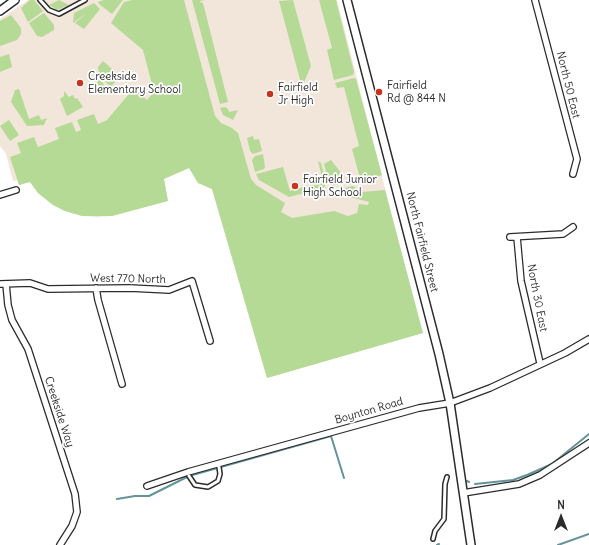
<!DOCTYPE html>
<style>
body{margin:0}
#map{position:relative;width:589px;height:545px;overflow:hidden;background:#fff;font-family:Delius,sans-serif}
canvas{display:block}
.north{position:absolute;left:541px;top:497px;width:40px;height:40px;-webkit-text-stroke:3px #fff;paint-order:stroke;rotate:0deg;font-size:11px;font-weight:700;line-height:16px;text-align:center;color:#2b2b2b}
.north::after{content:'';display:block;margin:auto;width:14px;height:18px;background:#2b2b2b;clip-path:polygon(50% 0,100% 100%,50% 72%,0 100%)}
</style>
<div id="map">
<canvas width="589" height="545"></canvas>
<div class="north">N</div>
</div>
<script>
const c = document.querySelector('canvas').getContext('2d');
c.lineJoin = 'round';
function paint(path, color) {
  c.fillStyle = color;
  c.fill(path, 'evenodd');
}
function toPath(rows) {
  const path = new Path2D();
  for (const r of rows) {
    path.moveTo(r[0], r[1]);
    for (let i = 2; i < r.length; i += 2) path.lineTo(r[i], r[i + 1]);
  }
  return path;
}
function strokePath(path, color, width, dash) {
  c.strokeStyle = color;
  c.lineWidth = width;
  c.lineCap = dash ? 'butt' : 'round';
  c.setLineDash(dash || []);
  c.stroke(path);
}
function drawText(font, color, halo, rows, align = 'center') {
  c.font = font + ' Delius,sans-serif';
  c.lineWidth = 3.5;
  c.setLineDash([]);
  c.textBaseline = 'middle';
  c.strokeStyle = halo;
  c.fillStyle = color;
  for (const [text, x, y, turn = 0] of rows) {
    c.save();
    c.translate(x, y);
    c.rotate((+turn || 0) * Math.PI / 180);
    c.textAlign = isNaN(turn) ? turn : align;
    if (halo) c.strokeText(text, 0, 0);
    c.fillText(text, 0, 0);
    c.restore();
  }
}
paint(toPath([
 [28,0,337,0,422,333,267,378,212,189,198,183,189,168,164,179,168,201,112,216,97,217,82,216,65,211,53,205,38,193,30,182,19,185,17,180,13,181,6,154,0,146,0,19]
]), '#f2e6da');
paint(toPath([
 [30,0,34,0,43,11,28,22,21,8],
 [59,0,69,5,57,10,49,5],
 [104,0,123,0,112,14,99,4,98,2],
 [132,0,184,0,215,116,221,123,232,128,238,133,251,179,256,185,285,203,281,212,292,218,334,211,348,216,357,213,359,204,368,205,369,202,338,194,337,190,353,186,362,192,385,190,423,333,267,378,212,189,198,183,189,168,164,179,168,201,112,216,82,216,65,211,53,205,38,193,30,182,19,185,10,157,32,149,21,153,17,143,34,137,38,147,59,139,55,128,72,122,76,132,81,130,77,120,94,114,98,124,107,120,134,88,147,100,154,92,143,50,111,23,124,2],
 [192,0,205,0,200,1,200,2,203,3,228,102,220,104],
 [293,0,311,66,302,87,279,1],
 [319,0,336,0,354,72,353,75,334,80,327,50,332,48],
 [94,3,100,9,84,29,75,23,87,13,73,23,74,13],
 [44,13,54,25,54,30,42,37,37,36,29,23],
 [11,15,21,28,21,34,17,40,0,46,0,21],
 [9,54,12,67,0,72,0,57],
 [103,61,121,77,110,87,99,74,98,67],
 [91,69,106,87,107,89,102,94,96,85,97,84,93,78,95,76,90,70],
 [354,78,356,79,382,175,366,181,360,178,352,149,359,146,344,87,337,88,335,83],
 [19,89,29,119,39,115,41,120,47,118,44,125,27,126,11,102,15,90],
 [64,91,69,97,73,95,75,99,77,98,83,107,67,116,60,99,64,96],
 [225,107,228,109,229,112,238,110,233,120,223,115,220,108],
 [9,120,19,135,10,141,0,126],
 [253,136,254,140,259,139,262,151,253,154,250,151,247,138],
 [263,154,265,167,264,169,255,172,252,160,255,156],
 [331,160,342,174,344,180,342,183,332,186,329,183,324,164],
 [318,161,321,163,326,183,324,188,289,197,259,180,256,174,283,167,290,191,323,181]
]), '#b5da95');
strokePath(toPath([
 [467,481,469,482],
 [475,484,513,480,527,475,552,464,589,434],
 [117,499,135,496,149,496,189,476,331,436,344,478],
 [437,545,439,544],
 [558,545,589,534]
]), '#64949a', 2);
const service = toPath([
 [40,0,49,10,59,14,85,0],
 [189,476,195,485,208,487,218,481,220,474,219,467],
 [433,539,435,531,444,519,445,484,447,477]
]);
const minor = toPath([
 [535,0,577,159,573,174],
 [0,195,16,190],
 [510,237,563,234,573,227],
 [517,237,521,281,540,363],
 [0,284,30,283,48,289,130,288,169,290,192,281,210,341],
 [6,284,8,305,12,320,28,349,75,494,77,512,72,526,60,545],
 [96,288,98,300,122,384],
 [147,486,188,472,419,408,450,403,490,388,565,353,589,339],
 [463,493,519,484,540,475,589,443]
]);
const tertiary = toPath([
 [347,0,439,354,450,403,471,545],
 [0,11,15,0]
]);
strokePath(service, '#2b2b2b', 6);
strokePath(minor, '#2b2b2b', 8);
strokePath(tertiary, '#2b2b2b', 10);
strokePath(service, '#fff', 3);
strokePath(minor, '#fff', 5.5);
strokePath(tertiary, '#fff', 7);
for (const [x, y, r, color] of [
 [80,83,4,"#c8321e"],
 [379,92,4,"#c8321e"],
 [270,94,4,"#c8321e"],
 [295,186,4,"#c8321e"]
]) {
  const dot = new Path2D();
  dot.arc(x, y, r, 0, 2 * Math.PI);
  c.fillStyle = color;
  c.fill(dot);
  strokePath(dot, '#fff', 1.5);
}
drawText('11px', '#2b2b2b', '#fff', [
 ["Creekside",88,77],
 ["Elementary School",88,90],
 ["Fairfield",387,86],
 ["Rd @ 844 N",387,99],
 ["Fairfield",278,88],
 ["Jr High",278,101],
 ["Fairfield Junior",303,180],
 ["High School",303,193]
], 'left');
drawText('11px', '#2b2b2b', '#fff', [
 ["North 50 East",568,85,76],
 ["North Fairfield Street",422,242,76],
 ["West 770 North",128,279,1],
 ["North 30 East",537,298,79],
 ["Boynton Road",369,411,-16],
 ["Creekside Way",59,412,72]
]);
</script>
